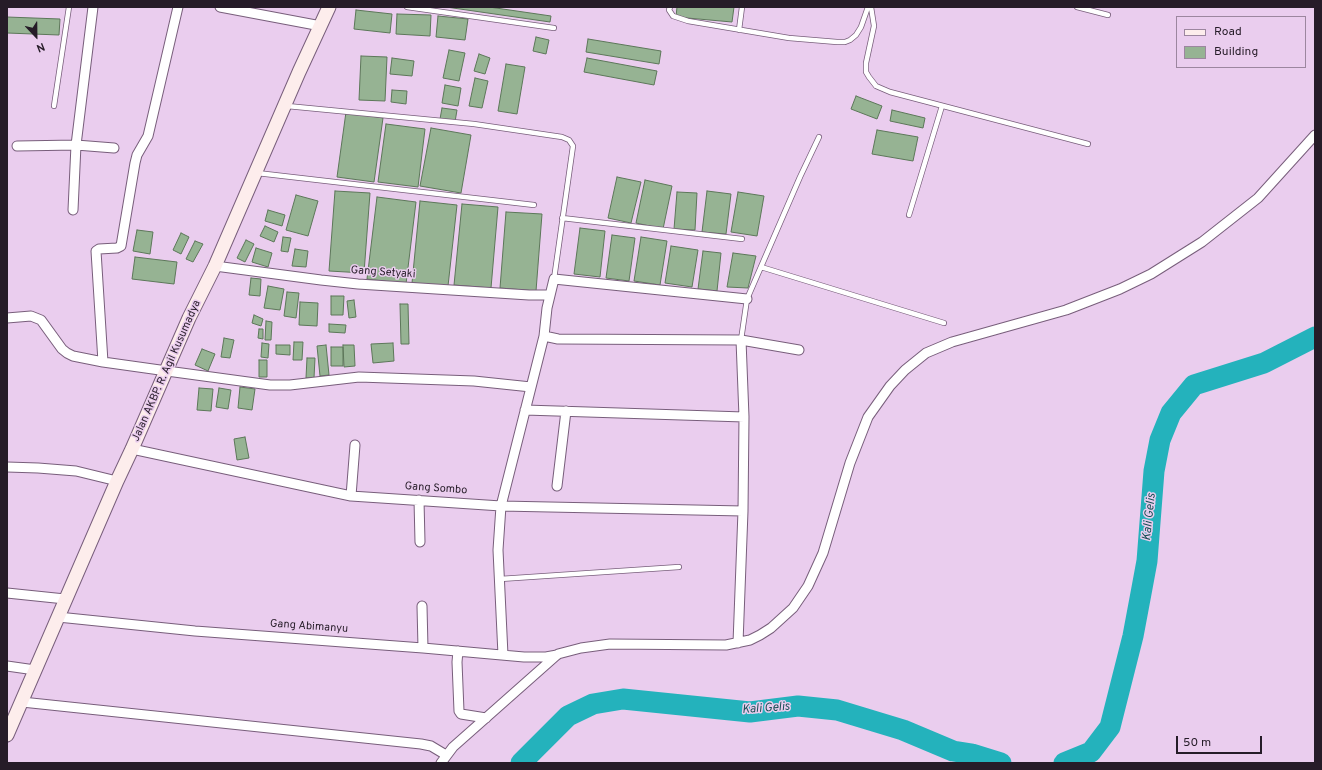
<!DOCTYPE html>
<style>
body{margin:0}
#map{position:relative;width:1322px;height:770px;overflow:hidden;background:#eacdee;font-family:Overpass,sans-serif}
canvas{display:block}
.frame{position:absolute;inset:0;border:8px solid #261c28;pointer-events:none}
.legend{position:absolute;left:1176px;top:16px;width:130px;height:52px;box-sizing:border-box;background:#eacdee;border:1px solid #9c869f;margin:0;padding:5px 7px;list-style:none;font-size:12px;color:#261c28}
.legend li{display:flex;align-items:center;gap:8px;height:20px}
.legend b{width:20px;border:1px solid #9c869f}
.north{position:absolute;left:16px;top:16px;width:40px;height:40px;-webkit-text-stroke:3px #eacdee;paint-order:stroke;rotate:158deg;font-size:11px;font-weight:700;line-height:16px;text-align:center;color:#261c28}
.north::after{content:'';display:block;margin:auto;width:14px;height:18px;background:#261c28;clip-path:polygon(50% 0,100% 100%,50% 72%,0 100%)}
.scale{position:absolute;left:1176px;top:736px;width:86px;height:18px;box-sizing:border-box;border:2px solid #261c28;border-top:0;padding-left:5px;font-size:12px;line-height:14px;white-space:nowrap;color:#261c28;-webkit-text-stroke:3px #eacdee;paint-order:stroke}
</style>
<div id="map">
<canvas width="1322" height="770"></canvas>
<div class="frame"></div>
<ul class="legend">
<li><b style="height:5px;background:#fdedec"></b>Road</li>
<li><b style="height:11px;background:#96b393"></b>Building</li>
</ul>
<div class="north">N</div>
<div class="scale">50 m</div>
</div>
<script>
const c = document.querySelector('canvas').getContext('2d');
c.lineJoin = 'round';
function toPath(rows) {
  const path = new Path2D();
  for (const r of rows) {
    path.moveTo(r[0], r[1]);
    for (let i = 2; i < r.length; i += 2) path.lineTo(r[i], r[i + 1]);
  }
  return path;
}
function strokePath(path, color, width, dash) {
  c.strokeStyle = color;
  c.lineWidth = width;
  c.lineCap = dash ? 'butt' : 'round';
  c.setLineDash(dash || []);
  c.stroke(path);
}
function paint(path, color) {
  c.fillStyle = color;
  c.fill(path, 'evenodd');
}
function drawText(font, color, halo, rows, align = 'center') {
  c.font = font + ' Overpass,sans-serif';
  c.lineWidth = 3;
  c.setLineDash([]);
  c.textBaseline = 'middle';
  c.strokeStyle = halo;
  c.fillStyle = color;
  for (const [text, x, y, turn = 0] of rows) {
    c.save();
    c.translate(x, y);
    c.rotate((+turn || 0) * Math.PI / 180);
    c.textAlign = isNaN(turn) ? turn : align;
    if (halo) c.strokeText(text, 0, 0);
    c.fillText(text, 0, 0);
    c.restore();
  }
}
strokePath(toPath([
 [521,763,568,716,593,704,623,699,750,712,798,706,837,710,903,730,953,751,972,754,1001,763],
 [1064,763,1091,752,1110,727,1133,636,1142,588,1147,561,1154,471,1160,440,1171,413,1194,385,1264,363,1315,337]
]), '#24b2bc', 21);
const building = toPath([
 [446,7,489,7,551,16,550,22,446,7],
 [677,7,734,7,732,22,676,17,677,7],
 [356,10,392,14,390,33,354,29,356,10],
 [397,14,431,15,430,36,396,34,397,14],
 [438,16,468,19,465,40,436,37,438,16],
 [7,17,60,19,59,35,7,33,7,17],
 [536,37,549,40,546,54,533,51,536,37],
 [588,39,661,51,659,64,586,52,588,39],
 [449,50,465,53,459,81,443,78,449,50],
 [479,54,490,58,485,74,474,71,479,54],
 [361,56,387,57,385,101,359,100,361,56],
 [392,58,414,61,412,76,390,74,392,58],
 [587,58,657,71,654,85,584,72,587,58],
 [506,64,525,67,517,114,498,111,506,64],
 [475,78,488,81,482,108,469,106,475,78],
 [445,85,461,88,458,106,442,103,445,85],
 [392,90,407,91,406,104,391,102,392,90],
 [856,96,882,106,877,119,851,109,856,96],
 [442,108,457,110,455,122,440,119,442,108],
 [892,110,925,118,923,128,890,121,892,110],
 [346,112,383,118,374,182,337,177,346,112],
 [386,124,425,129,418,187,378,182,386,124],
 [431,128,471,135,461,193,420,186,431,128],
 [877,130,918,137,913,161,872,154,877,130],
 [617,177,641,182,631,223,608,218,617,177],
 [645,180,672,186,663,229,636,223,645,180],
 [335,191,370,193,364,273,329,271,335,191],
 [707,191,731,194,726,234,702,232,707,191],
 [677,192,697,193,695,230,674,229,677,192],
 [738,192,764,196,757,236,731,232,738,192],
 [296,195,318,201,308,236,286,230,296,195],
 [377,197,416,202,406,284,367,279,377,197],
 [420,201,457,205,448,286,412,283,420,201],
 [462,204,498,207,491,288,454,285,462,204],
 [268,210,285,215,282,226,265,221,268,210],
 [506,212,542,214,536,291,500,288,506,212],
 [265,226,278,232,274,242,260,236,265,226],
 [580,228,605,231,600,277,574,274,580,228],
 [137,230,153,232,150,254,133,251,137,230],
 [181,233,189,237,181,254,173,250,181,233],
 [612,235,635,238,629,281,606,278,612,235],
 [283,237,291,238,288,252,281,251,283,237],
 [641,237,667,241,660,285,634,281,641,237],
 [246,240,254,244,245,262,237,258,246,240],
 [195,241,203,244,193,262,186,259,195,241],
 [671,246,698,250,692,287,665,283,671,246],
 [256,248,272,253,268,267,252,262,256,248],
 [295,249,308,251,306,267,292,266,295,249],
 [703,251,721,253,717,291,698,289,703,251],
 [733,253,756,256,748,288,727,287,733,253],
 [135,257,177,262,174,284,132,279,135,257],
 [251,278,261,279,260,296,249,295,251,278],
 [268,286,284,289,280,310,264,308,268,286],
 [287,292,299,293,296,318,284,316,287,292],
 [331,296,344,296,343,315,331,315,331,296],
 [354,300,356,317,349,318,347,301,354,300],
 [300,302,318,303,317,326,299,325,300,302],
 [400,304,408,304,409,344,401,344,400,304],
 [254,315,263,319,261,326,252,323,254,315],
 [266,321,272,322,271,340,265,340,266,321],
 [329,324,346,325,345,333,329,332,329,324],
 [259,329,263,329,263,339,258,338,259,329],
 [224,338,234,340,230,358,221,357,224,338],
 [294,342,303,342,302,360,293,360,294,342],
 [262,343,269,344,268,358,261,357,262,343],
 [393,343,394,361,373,363,371,344,393,343],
 [276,345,290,345,290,355,276,354,276,345],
 [326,345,329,375,320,376,317,346,326,345],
 [343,345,354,345,355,366,344,367,343,345],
 [331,347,343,347,343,366,331,366,331,347],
 [202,349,215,354,208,371,195,365,202,349],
 [307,358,315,358,314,378,306,378,307,358],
 [259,360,267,360,267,377,259,377,259,360],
 [240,387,255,389,252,410,238,408,240,387],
 [199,388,213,389,211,411,197,410,199,388],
 [219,388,231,390,228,409,216,407,219,388],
 [245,437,249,458,237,460,234,439,245,437]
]);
paint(building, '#96b393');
strokePath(building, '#5c7759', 1);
const service = toPath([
 [407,7,554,28],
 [670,7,669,10,673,16,688,21,789,38,837,42,845,42,850,40,856,35,861,27,868,7],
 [871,7,874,26,866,63,866,72,869,77,876,86,890,92,1088,144],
 [1077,7,1108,15],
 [739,30,742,7],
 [54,106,69,7],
 [287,106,474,124,562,137,569,140,573,146,554,279],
 [257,173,534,205],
 [909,215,942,106],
 [562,218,742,239],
 [761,267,944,323],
 [741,340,747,299,800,177,819,137],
 [500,579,679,567]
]);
const minor = toPath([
 [220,7,321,26],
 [17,146,76,145,114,148],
 [73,210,76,145,93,7],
 [215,266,321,280,358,284,529,295,550,295],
 [7,318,31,316,41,320,62,349,67,353,73,356,103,362,167,371,270,385,290,385,359,377,474,381,531,387],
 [741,340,799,350],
 [103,362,96,251,99,249,117,248,121,246,135,163,137,155,148,136,178,7],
 [525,410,744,417],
 [132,449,351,496,501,506,743,511],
 [7,467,38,468,76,471,117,481],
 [557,486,566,411],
 [351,496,355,445],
 [419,500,420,542],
 [7,593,65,599],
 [422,606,423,648],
 [58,617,195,631,423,648,524,657,546,657,557,655],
 [738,643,743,511,744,417,741,340,558,339,544,336,547,308,554,279,747,299],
 [458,651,457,662,459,711,461,714,486,718],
 [503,655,498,550,501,506,544,336],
 [7,666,35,670],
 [22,702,421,744,431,746,446,755],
 [441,763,453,747,558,654,581,648,610,644,726,645,750,640,760,635,771,628,793,608,808,586,823,553,850,463,868,417,890,386,905,370,926,353,952,342,1066,310,1120,289,1151,274,1202,242,1258,198,1315,135]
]);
const secondary = toPath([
 [7,735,117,481,132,449,189,318,215,266,299,72,329,7]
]);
strokePath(service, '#785e7b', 6);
strokePath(minor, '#785e7b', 11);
strokePath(secondary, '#785e7b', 15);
strokePath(service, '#fff', 4.5);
strokePath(minor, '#fff', 9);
strokePath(secondary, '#fdedec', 13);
drawText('11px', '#261c28', '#eacdee', [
 ["Gang Setyaki",383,273,4],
 ["Jalan AKBP. R. Agil Kusumadya",167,371,-66],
 ["Gang Sombo",436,489,4],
 ["Gang Abimanyu",309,627,4]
]);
drawText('italic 12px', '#174f53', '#eacdee', [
 ["Kali Gelis",1150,517,-84],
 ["Kali Gelis",766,709,-4]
]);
</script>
